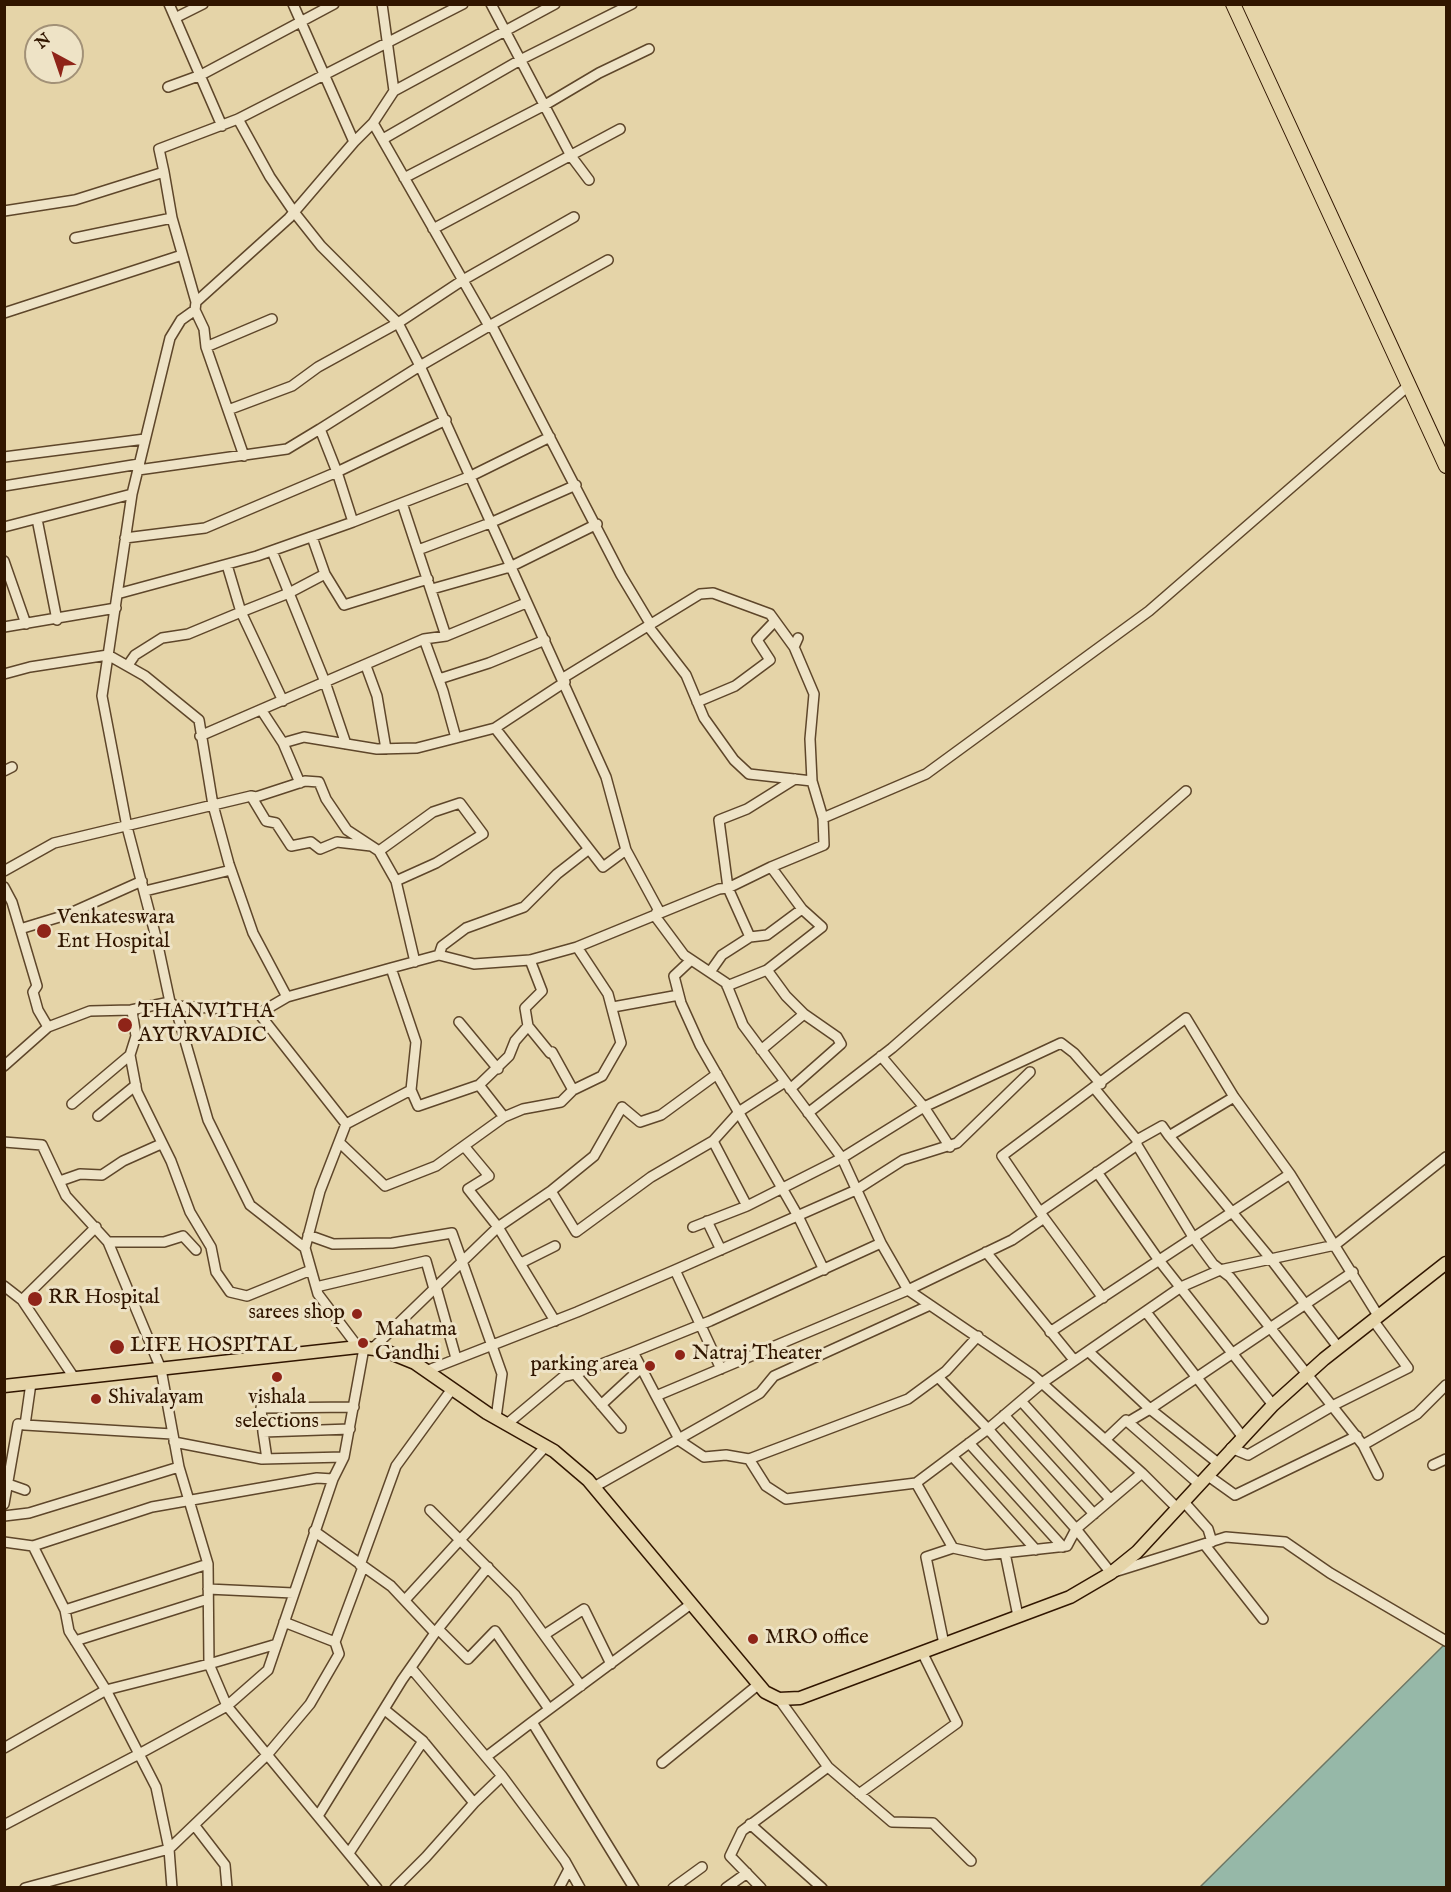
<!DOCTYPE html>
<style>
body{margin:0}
#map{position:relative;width:1451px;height:1892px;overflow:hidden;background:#e5d4a8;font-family:"IM FELL English",serif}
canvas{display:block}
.frame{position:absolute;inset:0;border:6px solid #311600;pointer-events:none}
.north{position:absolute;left:24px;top:24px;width:60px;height:60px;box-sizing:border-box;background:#eee3c6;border:2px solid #a29177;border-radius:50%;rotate:320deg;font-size:16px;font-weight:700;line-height:24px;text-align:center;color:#311600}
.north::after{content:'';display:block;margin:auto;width:21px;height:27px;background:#8f2418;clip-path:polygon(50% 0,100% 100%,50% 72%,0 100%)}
</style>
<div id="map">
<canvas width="1451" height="1892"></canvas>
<div class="frame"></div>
<div class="north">N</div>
</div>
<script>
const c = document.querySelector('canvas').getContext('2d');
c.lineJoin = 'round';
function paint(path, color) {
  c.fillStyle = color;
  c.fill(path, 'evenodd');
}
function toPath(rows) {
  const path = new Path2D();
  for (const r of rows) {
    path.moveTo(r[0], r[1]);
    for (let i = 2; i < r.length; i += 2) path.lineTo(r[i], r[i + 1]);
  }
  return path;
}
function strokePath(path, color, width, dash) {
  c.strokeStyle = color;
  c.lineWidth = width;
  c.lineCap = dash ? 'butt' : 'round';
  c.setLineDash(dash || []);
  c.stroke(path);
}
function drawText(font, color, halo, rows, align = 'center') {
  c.font = font + ' "IM FELL English",serif';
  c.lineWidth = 6;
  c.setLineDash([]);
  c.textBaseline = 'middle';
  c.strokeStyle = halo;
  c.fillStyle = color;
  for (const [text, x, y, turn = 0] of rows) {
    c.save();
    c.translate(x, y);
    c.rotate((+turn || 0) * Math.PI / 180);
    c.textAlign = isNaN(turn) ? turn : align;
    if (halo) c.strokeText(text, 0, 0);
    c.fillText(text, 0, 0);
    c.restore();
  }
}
const water = toPath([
 [1446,1643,1446,1887,1200,1887,1446,1643]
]);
paint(water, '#96b8a8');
strokePath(water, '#6e7765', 1.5);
const minor = toPath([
 [169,4,222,126],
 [293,4,354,142,373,123,489,326,420,366,606,777,626,850,658,909,655,916,684,955,726,983,743,1025,842,1158,881,1243],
 [382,4,394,91],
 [491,4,571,156,589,180],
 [175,18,203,4],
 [168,87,201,75,334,4],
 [238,119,270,177,294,212,321,246,398,323,463,280,574,217],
 [373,123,394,91,555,4],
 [383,139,522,59,632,4],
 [164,172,159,149,238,119,463,4],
 [404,178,545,105,599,73,649,49],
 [4,211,75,200,164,172,172,218,196,302],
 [433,229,620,129],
 [75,238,172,218],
 [608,260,489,326,493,328,621,575,651,625],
 [195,310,204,329,206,347,244,456],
 [4,313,182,255],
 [206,347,272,319],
 [228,410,292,386,318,367,398,323,420,366,320,429],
 [4,457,145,439],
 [138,470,287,449,320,429,337,472,446,420],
 [4,486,139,464],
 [402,503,446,636],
 [37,519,57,620],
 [4,527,132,494],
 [312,537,325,574,344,605,428,579],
 [125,538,205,528,337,472,353,522],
 [418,550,490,523,576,485],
 [272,551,325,682,346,744],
 [4,561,26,624],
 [227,565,241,612,289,593,325,574],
 [432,589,510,567,597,524],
 [117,594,257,556,353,522,471,476,550,437],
 [648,626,686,675,704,718,734,760,749,774,812,781],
 [4,627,116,608],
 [798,638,794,647,814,694,810,739,812,781,823,818],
 [424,639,443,691,456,738],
 [128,665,135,655,162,638,188,634,241,612,283,701],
 [366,666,377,696,386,749],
 [4,674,30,667,108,655,145,676,199,720,213,805,229,864,253,933,287,997],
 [563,678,700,594,713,593,770,614,794,647],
 [439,679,489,663,545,640],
 [697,702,735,686,770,660,757,640,775,621],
 [262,711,283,743],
 [495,728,603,867,626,850],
 [200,736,424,639,446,636,526,603],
 [4,771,12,767],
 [300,783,283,743,304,737,377,749,417,748,495,728,565,682],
 [251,796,266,821,276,823,291,846,311,842,320,849,337,842,371,846],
 [379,851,433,812,460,803,483,834,436,863,396,881],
 [771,867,824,845,823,818,926,774,1149,611,1408,386],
 [4,871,54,843,251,796,256,797,305,781,319,782,326,799,347,830,379,851,396,881,415,962],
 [4,887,12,902,37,986,33,992,38,1010,48,1027],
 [145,891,231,870],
 [20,929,66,915,142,881],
 [750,937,728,888,719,820,747,809,795,779],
 [439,955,442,946,466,928,524,907,557,874,589,849],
 [530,960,542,991,525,1008,528,1026,550,1053,552,1052,573,1090],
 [690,961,674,976,681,1003,700,1045,798,1216,824,1270],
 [710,972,722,955,750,937,767,935,802,909,822,927,767,970],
 [727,986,767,970,786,996,804,1014,761,1050],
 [170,1002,157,941,127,827,102,696,132,494,170,338,181,320,195,310,196,302,289,218,354,142],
 [175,1006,208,1120,250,1205,305,1248],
 [613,1007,679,995],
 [132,1011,136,1036,130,1055,137,1092,171,1161,190,1212,211,1247,216,1272,230,1292,247,1296,311,1270],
 [257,1011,346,1124],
 [459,1022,498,1069],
 [881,1056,924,1107,950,1147],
 [4,1066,48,1027,90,1011,131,1010,170,1002,175,1006,263,1011,287,997,391,968],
 [479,1085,509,1056,515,1041,528,1026],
 [790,1089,841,1044,837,1037,804,1014],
 [411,1090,418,1106,479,1085,504,1117],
 [72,1104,130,1055],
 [808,1113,892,1048,1186,791],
 [98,1116,136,1085],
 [1169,1136,1270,1258,1338,1347],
 [1137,1140,1162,1126,1169,1136,1234,1097],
 [713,1141,740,1111,785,1082],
 [4,1142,42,1145,66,1196,108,1242,161,1369,179,1467,208,1564,209,1664,277,1644],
 [339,1142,385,1186,436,1166,504,1117,523,1109,561,1102,573,1090,602,1076,621,1043,608,994,577,947],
 [1137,1145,1193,1237,1213,1264,1230,1277,1363,1445,1417,1414,1446,1385],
 [464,1146,489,1176,468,1189,498,1227,555,1321],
 [1446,1157,1335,1245,1220,1270,1181,1287,1042,1383,988,1429,1076,1529,1111,1573,1226,1537,1285,1542,1330,1573,1446,1641],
 [1097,1172,1158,1259,1273,1405],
 [60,1181,80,1174,102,1175,123,1161,161,1144],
 [551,1191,576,1232,651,1177,713,1141,747,1206,842,1158,924,1107,1061,1043,1074,1053,1101,1084],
 [1040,1212,1137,1145,1137,1140,1095,1089],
 [1044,1218,1103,1298],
 [707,1221,721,1250],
 [693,1227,747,1206],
 [308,1235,333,1244,392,1243,452,1233,502,1374,496,1418],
 [108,1242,164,1242,183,1236,196,1250],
 [986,1252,1074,1360],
 [521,1263,555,1246],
 [675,1270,721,1369],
 [4,1286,22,1300,96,1227],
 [316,1287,426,1261,434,1289],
 [436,1287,498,1227,551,1191,594,1156,622,1107,640,1122,661,1115,717,1074],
 [22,1300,75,1379],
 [1146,1312,1242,1436],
 [1050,1332,1290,1174],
 [358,1347,318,1294,305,1248,320,1191,346,1124,411,1090,416,1042,391,968,439,955,474,964,530,960,577,947,719,889,728,888,771,867,802,909],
 [372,1349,436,1287,456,1358],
 [1088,1351,1150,1409,1218,1463],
 [426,1371,577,1312,675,1270,856,1190,903,1160,957,1143,1030,1072],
 [938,1377,988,1429,916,1483,953,1548,985,1555,1067,1546,1076,1529,1142,1473],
 [31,1383,25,1425,172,1434],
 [656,1396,680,1441,704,1457,726,1455,749,1459],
 [1021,1401,1110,1499],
 [601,1405,641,1368],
 [1004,1415,1094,1514],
 [1128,1422,1199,1484],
 [507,1424,563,1377,575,1374],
 [621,1428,575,1374,633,1352,656,1396,908,1290,881,1243,710,1321,633,1352],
 [263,1432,261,1408,354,1407],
 [1105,1440,1126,1420,1128,1422,1150,1409,1353,1272],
 [174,1442,262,1459,344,1457,333,1479],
 [969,1443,1063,1547],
 [1363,1445,1378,1475],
 [1231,1448,1248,1455,1334,1405,1408,1368,1373,1320],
 [344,1457,364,1348],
 [953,1457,1036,1550],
 [267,1459,263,1432,350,1429],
 [1433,1465,1446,1459],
 [1207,1475,1235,1495,1357,1436],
 [916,1483,786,1499,766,1486,749,1459,908,1399,946,1371,978,1336],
 [8,1484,25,1490],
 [594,1487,760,1393,774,1376,928,1306],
 [1184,1502,1208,1529,1212,1542],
 [4,1504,18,1424,25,1425],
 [1178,1509,1142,1473,1033,1375,908,1290,1012,1240,1044,1218,1002,1156,1186,1018,1234,1097,1290,1174,1379,1317],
 [430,1510,515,1595,581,1686],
 [4,1516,29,1513,179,1467],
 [314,1531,391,1586,435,1633,402,1680,318,1816],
 [4,1542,33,1546],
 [1204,1544,1263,1619],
 [1005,1553,1018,1616],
 [360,1565,396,1466,452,1389],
 [208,1589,293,1593],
 [405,1600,546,1446],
 [65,1610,208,1564],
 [438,1629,488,1567],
 [435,1633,438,1629,468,1659,495,1631,549,1709],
 [544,1635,584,1609,611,1664],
 [75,1641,208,1599],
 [335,1642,363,1567],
 [944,1644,926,1557,953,1548],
 [411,1668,502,1776,565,1861,580,1888],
 [385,1710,423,1741],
 [532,1722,691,1604],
 [4,1748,106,1690,209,1664,227,1706,377,1888],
 [486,1757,532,1722,634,1888],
 [662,1763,759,1684],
 [828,1767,892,1822,933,1823,971,1861],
 [859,1794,957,1723,922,1652],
 [474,1803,502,1776],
 [750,1824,822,1888],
 [4,1825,139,1754,227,1706,268,1670,333,1479,317,1478,152,1507,33,1546,65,1610,69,1631,106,1690,139,1754,156,1787,169,1849,172,1888],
 [195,1826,225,1865,227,1888],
 [349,1853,423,1741,474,1803,426,1857,395,1888],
 [25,1888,169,1849,267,1755,310,1704,339,1654,335,1642,284,1622],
 [559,1888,569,1869],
 [673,1888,702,1867],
 [726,1888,747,1873],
 [761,1888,730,1856,742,1831,828,1767,779,1699]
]);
const major = toPath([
 [4,1386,358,1347,383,1350,415,1363,487,1413,554,1451,588,1480,765,1692,779,1699,800,1698,1070,1597,1111,1573,1137,1552,1273,1405,1324,1359,1446,1263]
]);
const highway = toPath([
 [1233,4,1446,466]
]);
strokePath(minor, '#5e462a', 12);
strokePath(major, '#311600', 15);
strokePath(highway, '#311600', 16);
strokePath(minor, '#eee3c6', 9);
strokePath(major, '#e5d4a8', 12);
strokePath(highway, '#e5d4a8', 14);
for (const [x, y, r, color] of [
 [44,931,8,"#8f2418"],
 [125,1025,8,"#8f2418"],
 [35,1299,8,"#8f2418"],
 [357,1314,6,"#8f2418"],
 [363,1343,6,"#8f2418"],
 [117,1347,8,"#8f2418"],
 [680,1355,6,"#8f2418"],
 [650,1366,6,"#8f2418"],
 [277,1377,6,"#8f2418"],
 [96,1399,6,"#8f2418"],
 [753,1639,6,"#8f2418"]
]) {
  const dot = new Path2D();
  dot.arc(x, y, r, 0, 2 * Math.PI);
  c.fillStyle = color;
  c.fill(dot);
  strokePath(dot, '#eee3c6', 2);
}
drawText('21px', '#311600', '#eee3c6', [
 ["Venkateswara",57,919],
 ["Ent Hospital",57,943],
 ["THANVITHA",138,1013],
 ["AYURVADIC",138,1037],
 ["RR Hospital",48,1299],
 ["sarees shop",345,1314,"right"],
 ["Mahatma",375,1331],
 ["Gandhi",375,1355],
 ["LIFE HOSPITAL",130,1347],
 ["Natraj Theater",692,1355],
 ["parking area",638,1366,"right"],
 ["Shivalayam",108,1399],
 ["vishala",277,1399,"center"],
 ["selections",277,1423,"center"],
 ["MRO office",765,1639]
], 'left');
</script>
